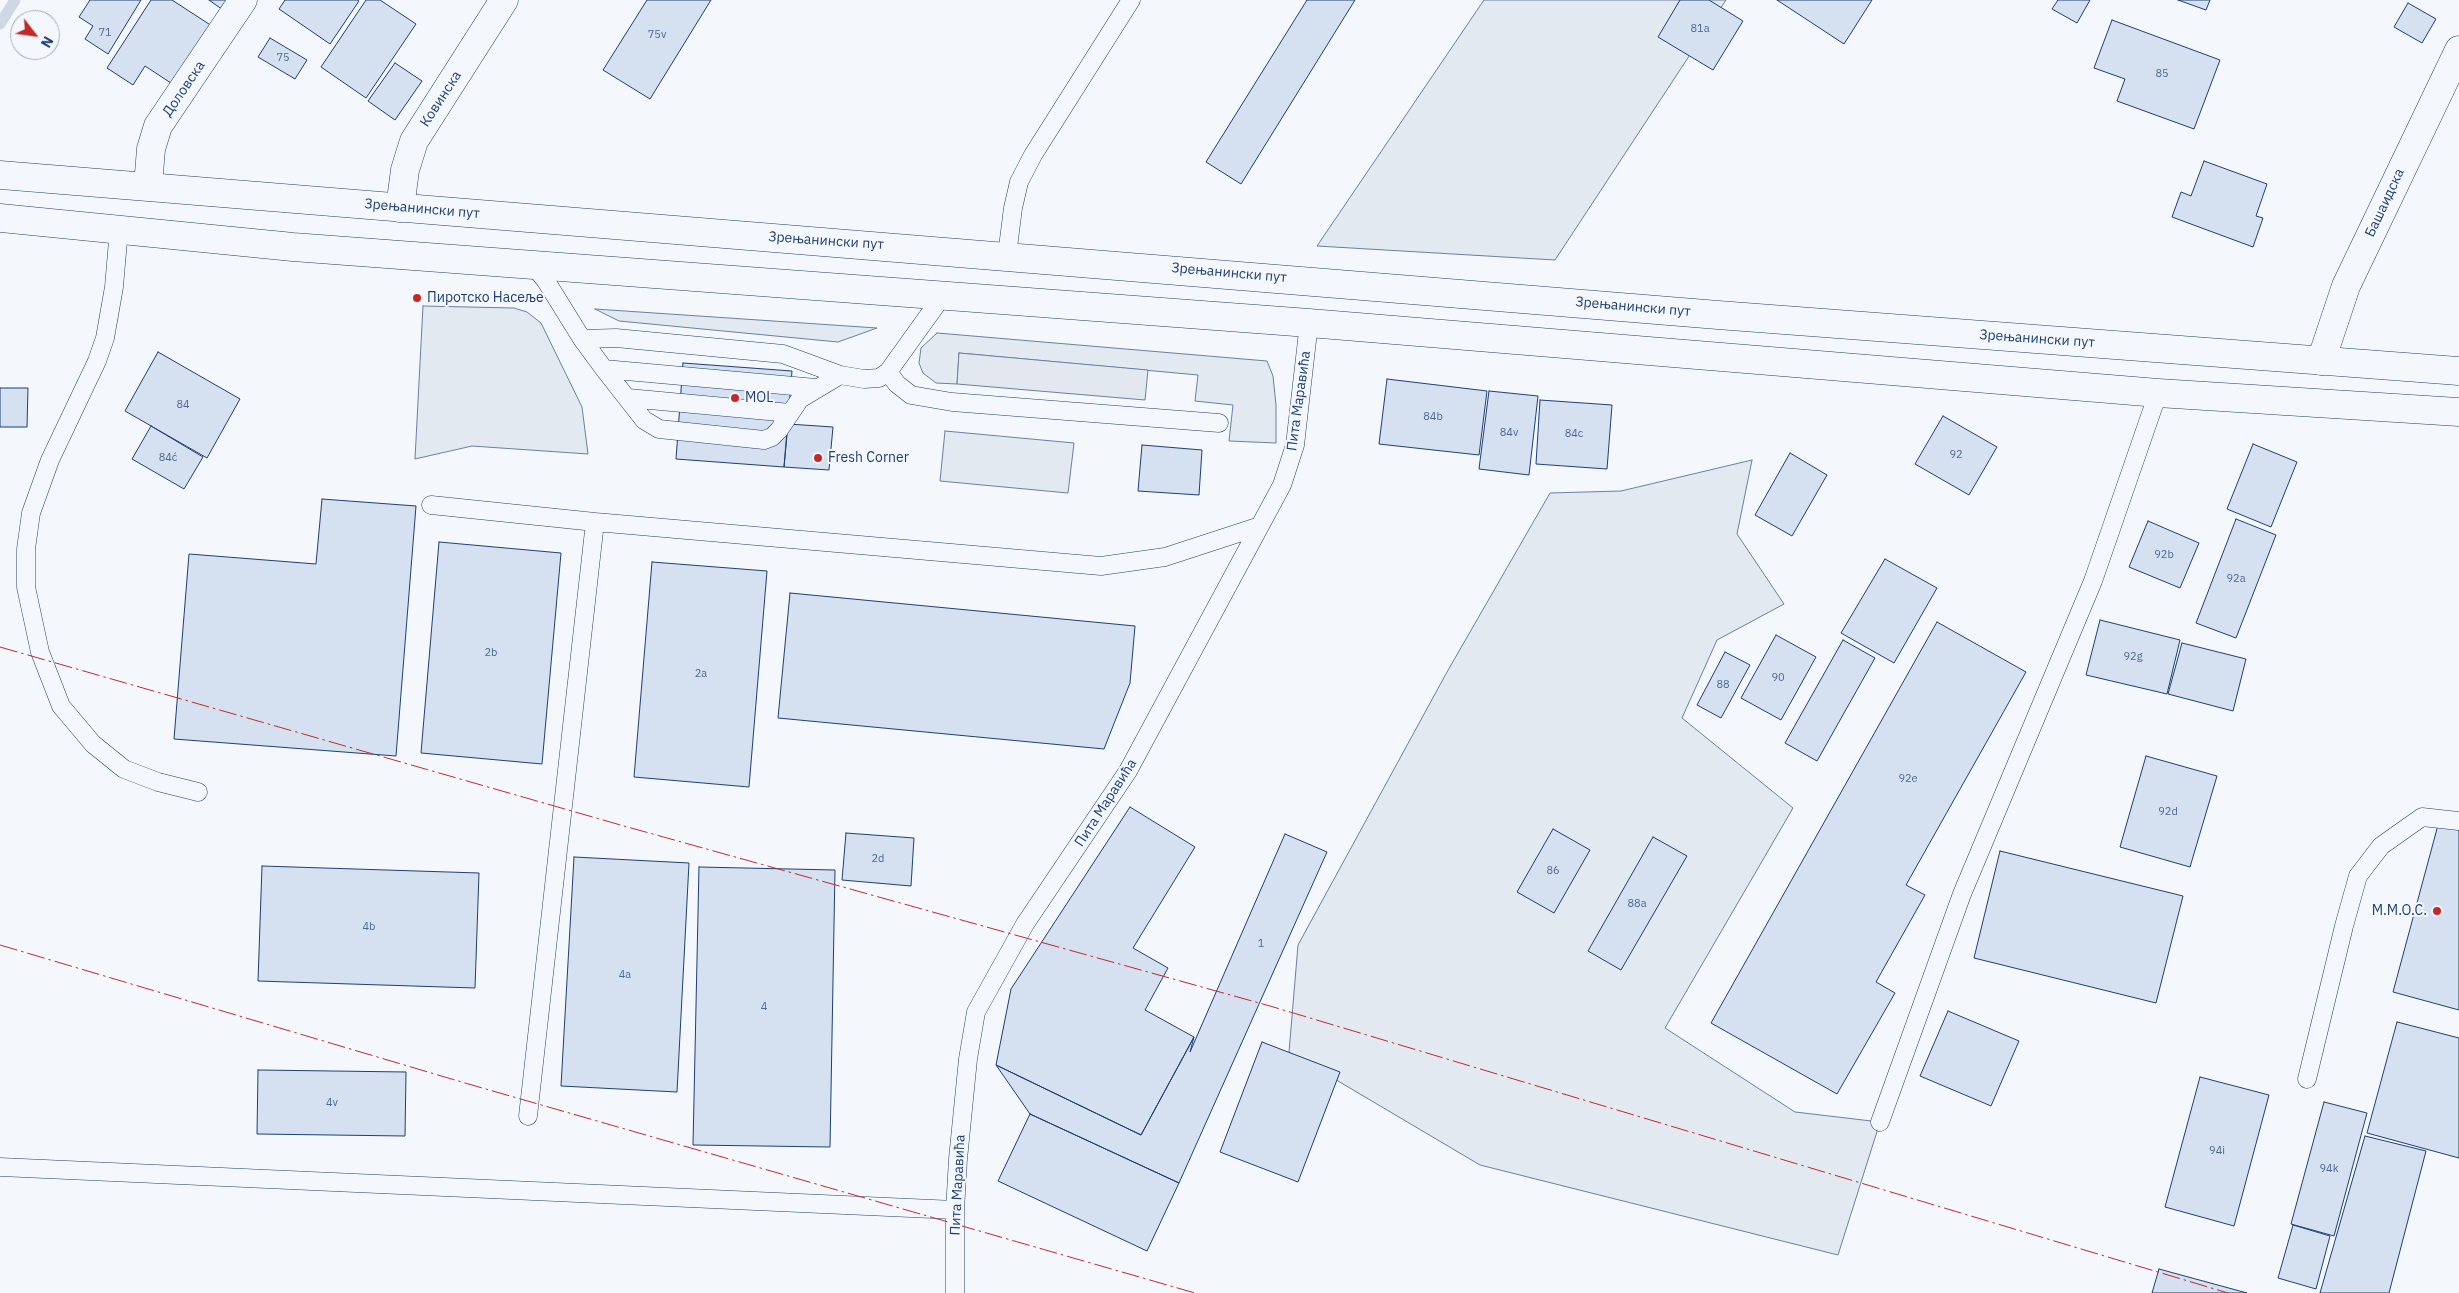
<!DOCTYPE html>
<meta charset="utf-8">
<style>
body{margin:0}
#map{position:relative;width:2459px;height:1293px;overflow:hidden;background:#f4f7fb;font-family:"IBM Plex Sans",sans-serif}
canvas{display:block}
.north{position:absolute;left:10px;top:10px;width:50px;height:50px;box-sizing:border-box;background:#f4f7fb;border:1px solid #9eadc5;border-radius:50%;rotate:120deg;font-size:14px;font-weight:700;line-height:20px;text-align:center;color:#1d3f73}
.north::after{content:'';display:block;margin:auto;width:18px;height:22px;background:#c62828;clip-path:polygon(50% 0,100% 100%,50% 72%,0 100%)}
</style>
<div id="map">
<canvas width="2459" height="1293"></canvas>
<div class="north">N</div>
</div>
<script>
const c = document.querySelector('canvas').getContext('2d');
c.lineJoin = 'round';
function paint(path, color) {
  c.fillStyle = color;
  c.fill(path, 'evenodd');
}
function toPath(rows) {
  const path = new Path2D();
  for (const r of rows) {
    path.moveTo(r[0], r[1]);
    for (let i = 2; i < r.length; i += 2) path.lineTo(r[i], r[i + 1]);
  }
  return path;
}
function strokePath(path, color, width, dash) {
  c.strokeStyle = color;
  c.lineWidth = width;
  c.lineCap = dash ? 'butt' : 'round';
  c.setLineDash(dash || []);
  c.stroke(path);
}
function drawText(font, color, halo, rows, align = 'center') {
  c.font = font + ' "IBM Plex Sans",sans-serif';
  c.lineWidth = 4;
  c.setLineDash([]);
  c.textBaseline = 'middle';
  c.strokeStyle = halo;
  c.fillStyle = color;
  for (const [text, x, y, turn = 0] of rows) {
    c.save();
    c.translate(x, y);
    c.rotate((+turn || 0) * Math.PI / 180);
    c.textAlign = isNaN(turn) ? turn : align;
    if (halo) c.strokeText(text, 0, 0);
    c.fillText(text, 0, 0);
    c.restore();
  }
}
const green = toPath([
 [1484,0,1726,0,1555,260,1317,246,1484,0],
 [423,306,514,308,527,312,541,323,582,407,588,454,472,446,415,459,423,306],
 [595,309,877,328,838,342,619,321,595,309],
 [937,333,1267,361,1273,376,1276,405,1276,443,1229,441,1233,405,1195,401,1198,375,959,353,957,384,936,383,923,373,919,363,921,348,937,333],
 [945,431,1074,443,1068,493,940,481,945,431],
 [1752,460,1737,534,1784,604,1717,640,1682,718,1793,808,1665,1028,1795,1112,1880,1122,1838,1255,1480,1165,1289,1052,1298,945,1447,672,1550,493,1621,491,1752,460]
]);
paint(green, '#e3e9f0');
strokePath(green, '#687fa3', 1);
const parking = toPath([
 [959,353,1148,370,1145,400,957,384,959,353]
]);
paint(parking, '#e3e8f0');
strokePath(parking, '#687fa3', 1);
strokePath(toPath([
 [0,24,15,0]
]), '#cfd7e4', 11);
const building = toPath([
 [90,0,141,0,108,54,85,39,93,26,79,17,90,0],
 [151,0,172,0,212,26,174,85,145,66,133,85,107,68,151,0],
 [209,0,233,0,226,12,209,0],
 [285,0,357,0,359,1,330,44,279,9,285,0],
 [366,0,380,0,416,24,366,98,321,67,366,0],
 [647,0,711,0,650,99,603,70,647,0],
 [1307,0,1355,0,1241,184,1206,162,1307,0],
 [1680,0,1709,0,1743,21,1713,70,1658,37,1680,0],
 [1777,0,1872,0,1844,44,1777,0],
 [2058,0,2090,0,2077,23,2052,9,2058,0],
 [2178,0,2210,0,2206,10,2178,0],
 [2408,3,2436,19,2422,43,2394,27,2408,3],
 [2112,20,2220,60,2194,129,2117,101,2125,79,2094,68,2112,20],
 [270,38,307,60,295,79,258,57,270,38],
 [395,63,422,81,395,120,368,101,395,63],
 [2204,161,2267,184,2256,216,2263,218,2253,247,2172,217,2181,192,2191,196,2204,161],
 [158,352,240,399,207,458,125,411,158,352],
 [683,363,792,371,784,467,676,459,683,363],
 [1387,379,1487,391,1479,455,1379,444,1387,379],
 [0,388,28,388,27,427,0,427,0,388],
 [1489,391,1538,396,1529,475,1479,469,1489,391],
 [1540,400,1612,405,1607,469,1536,464,1540,400],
 [1943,416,1997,447,1969,495,1915,464,1943,416],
 [788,424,833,427,829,470,784,467,788,424],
 [151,426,203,457,184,489,132,459,151,426],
 [2253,444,2297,462,2271,527,2227,509,2253,444],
 [1142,445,1202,450,1199,495,1138,491,1142,445],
 [1790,453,1827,475,1792,536,1755,515,1790,453],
 [322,499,416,506,396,756,174,739,189,554,316,564,322,499],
 [2236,519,2276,535,2236,638,2196,623,2236,519],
 [2148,521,2199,543,2180,588,2129,567,2148,521],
 [439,542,561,553,542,764,421,753,439,542],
 [1885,559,1937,588,1894,663,1841,633,1885,559],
 [652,562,767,571,749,787,634,777,652,562],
 [790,593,1135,626,1130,683,1104,749,778,718,790,593],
 [2100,620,2180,640,2167,694,2086,675,2100,620],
 [1937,622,2026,672,1906,885,1925,895,1876,982,1895,993,1837,1094,1711,1023,1937,622],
 [1776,635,1816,657,1781,720,1741,698,1776,635],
 [1843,640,1875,658,1817,761,1785,743,1843,640],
 [2182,643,2246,659,2233,711,2168,694,2182,643],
 [1725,652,1750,665,1721,718,1697,705,1725,652],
 [2146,756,2217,776,2190,867,2120,847,2146,756],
 [1130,807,1195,847,1133,948,1168,968,1145,1010,1194,1037,1141,1135,996,1065,1011,989,1130,807],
 [2438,825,2459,830,2459,1010,2393,992,2438,825],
 [1553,829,1590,850,1554,913,1517,892,1553,829],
 [846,833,914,838,911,886,842,880,846,833],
 [1285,834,1327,852,1179,1183,1030,1114,996,1065,1141,1135,1194,1037,1190,1052,1285,834],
 [1653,837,1687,856,1621,970,1588,951,1653,837],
 [2000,851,2183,896,2156,1003,1974,958,2000,851],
 [574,857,689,863,677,1092,561,1086,574,857],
 [262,866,479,873,475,988,258,981,262,866],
 [699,867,835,870,830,1147,693,1145,699,867],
 [1948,1011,2019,1041,1991,1106,1920,1076,1948,1011],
 [2397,1022,2459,1038,2459,1158,2367,1133,2397,1022],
 [1262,1042,1340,1072,1298,1182,1220,1152,1262,1042],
 [258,1070,406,1072,405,1136,257,1134,258,1070],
 [2200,1077,2269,1095,2234,1226,2165,1207,2200,1077],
 [2324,1102,2367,1113,2334,1236,2291,1224,2324,1102],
 [1030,1114,1179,1183,1147,1251,998,1181,1030,1114],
 [2365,1136,2426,1151,2389,1293,2320,1293,2365,1136],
 [2293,1225,2330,1236,2316,1289,2278,1278,2293,1225],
 [2159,1269,2247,1293,2152,1293,2159,1269]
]);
paint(building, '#d5e0f0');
strokePath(building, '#1d3f73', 1);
const lane = toPath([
 [119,229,114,287,105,338,97,361,50,460,31,513,26,549,26,587,40,652,61,706,93,744,124,769,158,782,198,792],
 [1007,255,1013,208,1019,182,1033,155,1131,0],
 [534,266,546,281,582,339,616,338,783,354,840,375,864,379,879,378,888,372,944,294],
 [582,339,604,369,816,388],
 [604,369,644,420,659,429,764,440,772,437,779,430,800,399,840,375],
 [888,372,897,384,911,395,952,402,1219,423],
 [628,398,790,413],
 [431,505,595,522,1101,566,1165,557,1257,527],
 [2307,1079,2344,926,2358,876,2381,846,2422,817,2459,821],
 [528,1116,595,522],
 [1880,1122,1962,894,2093,581,2158,393],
 [0,1167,955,1210],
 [955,1293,955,1210,958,1159,968,1059,976,1012,1025,924,1128,771,1282,485,1295,445,1309,323]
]);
const street = toPath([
 [148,186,151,149,158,126,243,0],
 [400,208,405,170,414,141,504,0],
 [2321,361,2346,286,2459,50]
]);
const secondary = toPath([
 [0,175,1718,315,2459,371],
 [0,218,293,247,1309,323,2158,393,2459,412]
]);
strokePath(lane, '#1d3f73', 19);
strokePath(street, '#1d3f73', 29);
strokePath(secondary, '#1d3f73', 29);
strokePath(lane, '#f4f7fb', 18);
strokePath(street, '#f4f7fb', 28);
strokePath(secondary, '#f4f7fb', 28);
strokePath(toPath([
 [0,647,624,826,1270,1006,2228,1293],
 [0,945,465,1083,1195,1293]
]), '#c62828', 1, [18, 4, 2.5, 4]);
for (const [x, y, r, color] of [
 [417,298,5,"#c62828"],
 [735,398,5,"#c62828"],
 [818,458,5,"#c62828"],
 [2437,911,5,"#c62828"]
]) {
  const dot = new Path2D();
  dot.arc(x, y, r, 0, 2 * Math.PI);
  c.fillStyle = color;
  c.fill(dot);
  strokePath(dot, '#f4f7fb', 2);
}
drawText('11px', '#4b6792', null, [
 ["81a",1700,29],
 ["71",105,33],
 ["75v",657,35],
 ["75",283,58],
 ["85",2162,74],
 ["84",183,405],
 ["84b",1433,417],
 ["84v",1509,433],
 ["84c",1574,434],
 ["92",1956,455],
 ["84ć",168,458],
 ["92b",2164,555],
 ["92a",2236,579],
 ["2b",491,653],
 ["92g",2133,657],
 ["2a",701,674],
 ["90",1778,678],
 ["88",1723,685],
 ["92e",1908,779],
 ["92d",2168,812],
 ["2d",878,859],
 ["86",1553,871],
 ["88a",1637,904],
 ["4b",369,927],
 ["1",1261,944],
 ["4a",625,975],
 ["4",764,1007],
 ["4v",332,1103],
 ["94i",2217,1151],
 ["94k",2329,1169]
]);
drawText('14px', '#1d3f73', '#f4f7fb', [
 ["Доловска",184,89,-56],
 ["Ковинска",441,99,-57],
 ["Башаидска",2385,203,-65],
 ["Зрењанински пут",422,209,5],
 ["Зрењанински пут",826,241,4],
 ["Зрењанински пут",1229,273,5],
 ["Зрењанински пут",1633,307,5],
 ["Зрењанински пут",2037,339,4],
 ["Пита Маравића",1299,401,-82],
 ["Пита Маравића",1106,803,-57],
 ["Пита Маравића",958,1185,-87]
]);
drawText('14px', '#1d3f73', '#f4f7fb', [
 ["Пиротско Насеље",427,298],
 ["MOL",745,398],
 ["Fresh Corner",828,458],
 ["M.M.O.C.",2427,911,"right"]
], 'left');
</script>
